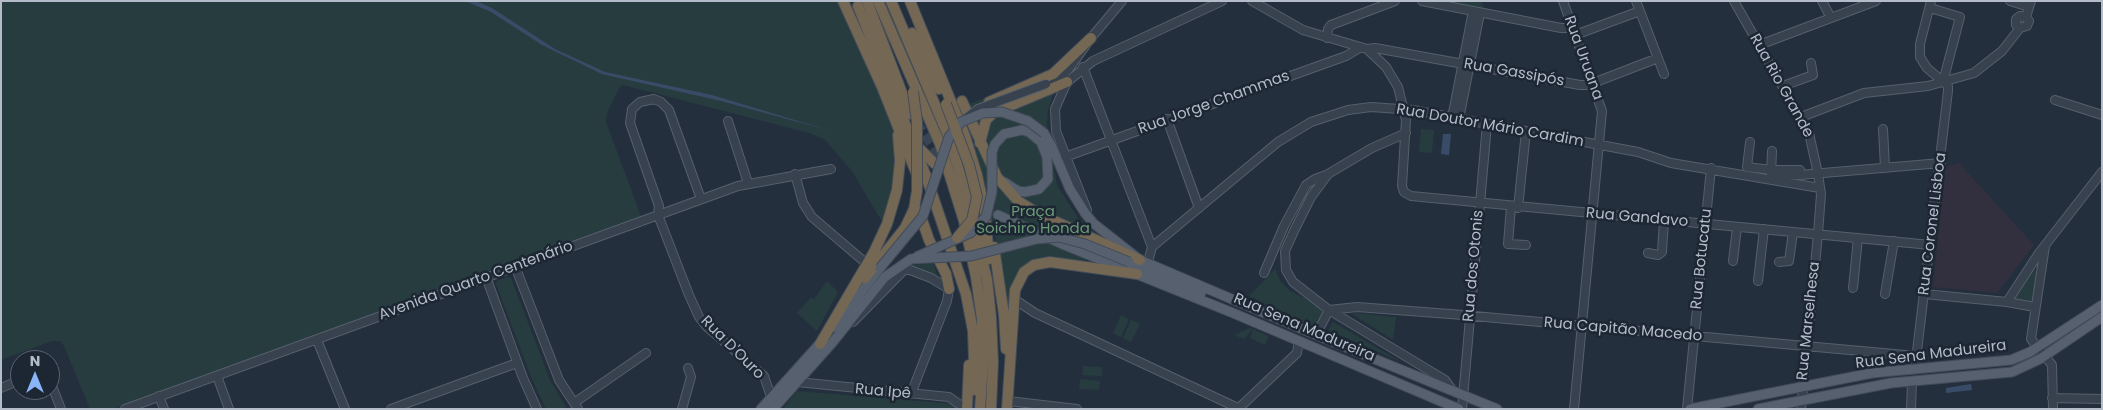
<!DOCTYPE html>
<meta charset="utf-8">
<style>
body{margin:0}
#map{position:relative;width:2103px;height:410px;overflow:hidden;background:#242f3e;font-family:Poppins,sans-serif}
canvas{display:block}
.frame{position:absolute;inset:0;border:2px solid #b4bcc9;pointer-events:none}
.north{position:absolute;left:10px;top:350px;width:50px;height:50px;box-sizing:border-box;background:#1d2633;border:1px solid #59626f;border-radius:50%;rotate:0deg;font-size:14px;font-weight:700;line-height:20px;text-align:center;color:#b4bcc9}
.north::after{content:'';display:block;margin:auto;width:18px;height:22px;background:#8ab4f8;clip-path:polygon(50% 0,100% 100%,50% 72%,0 100%)}
</style>
<div id="map">
<canvas width="2103" height="410"></canvas>
<div class="frame"></div>
<div class="north">N</div>
</div>
<script>
const c = document.querySelector('canvas').getContext('2d');
c.lineJoin = 'round';
function paint(path, color) {
  c.fillStyle = color;
  c.fill(path, 'evenodd');
}
function toPath(rows) {
  const path = new Path2D();
  for (const r of rows) {
    path.moveTo(r[0], r[1]);
    for (let i = 2; i < r.length; i += 2) path.lineTo(r[i], r[i + 1]);
  }
  return path;
}
function strokePath(path, color, width, dash) {
  c.strokeStyle = color;
  c.lineWidth = width;
  c.lineCap = dash ? 'butt' : 'round';
  c.setLineDash(dash || []);
  c.stroke(path);
}
function drawText(font, color, halo, rows, align = 'center') {
  c.font = font + ' Poppins,sans-serif';
  c.lineWidth = 5;
  c.setLineDash([]);
  c.textBaseline = 'middle';
  c.strokeStyle = halo;
  c.fillStyle = color;
  for (const [text, x, y, turn = 0] of rows) {
    c.save();
    c.translate(x, y);
    c.rotate((+turn || 0) * Math.PI / 180);
    c.textAlign = isNaN(turn) ? turn : align;
    if (halo) c.strokeText(text, 0, 0);
    c.fillText(text, 0, 0);
    c.restore();
  }
}
paint(toPath([
 [1959,163,2034,245,1997,293,1933,287,1945,167]
]), '#32303f');
paint(toPath([
 [1,1,837,1,894,125,897,161,895,191,884,225,852,171,825,140,809,133,623,85,619,88,607,113,606,122,641,216,114,409,90,409,64,346,60,341,52,341,1,360],
 [1440,1,1481,1,1484,9],
 [1050,74,1056,86,1048,110,1047,124,1057,185,1078,218,1099,236,1097,252,1092,259,1025,266,1017,274,1012,285,1010,299,1011,330,991,212,971,138,967,108,969,104],
 [1421,129,1434,130,1432,153,1419,152],
 [933,263,938,277,911,265],
 [1275,269,1281,282,1290,291,1326,309,1316,329,1249,296],
 [2032,270,2037,271,2040,279,2033,303,2011,300],
 [508,277,511,278,550,380,567,409,546,409,531,377,496,284,497,281],
 [827,281,838,292,817,331,797,313,811,297,814,299],
 [1355,313,1396,317,1393,340,1352,314],
 [1121,315,1129,319,1121,337,1113,333],
 [1131,320,1140,324,1131,342,1123,338],
 [1333,322,1403,363,1328,330],
 [1250,328,1269,336,1265,345,1250,338,1253,329,1244,339,1234,335],
 [1083,366,1102,367,1102,376,1082,375],
 [1080,379,1100,381,1099,390,1079,389],
 [797,391,956,404,960,409,783,409]
]), '#263c3f');
paint(toPath([
 [465,1,476,1,492,8,555,49,605,72,712,95,831,131,721,101,602,74,542,45,491,12],
 [1443,134,1451,134,1449,155,1441,154],
 [1971,384,1972,390,1946,393,1946,388]
]), '#394c67');
strokePath(toPath([
 [916,123,947,166]
]), '#3a4453', 10, [10, 5]);
const minor = toPath([
 [1252,1,1303,30,1367,49,1386,67,1398,87,1406,120,1402,186,1404,192,1411,196,1931,245],
 [1422,1,1561,28,1572,28],
 [1563,1,1602,111,1574,409],
 [1636,1,1664,74],
 [1734,1,1809,133,1818,174,1821,194,1818,234,1801,409],
 [1822,1,1831,18],
 [2010,1,2029,7],
 [1930,8,1960,17,1943,82],
 [2020,28,2016,25,2016,19,2020,16,2026,17],
 [1575,35,1640,11],
 [1327,38,1328,29,1331,25,1395,1],
 [1759,45,1876,1],
 [1367,49,1375,48,1580,85,1588,85,1658,58],
 [1083,67,1152,247],
 [1046,84,1059,79,1068,70,1091,38,1122,1],
 [1783,86,1813,75,1811,63],
 [2055,100,2102,115],
 [1801,117,1864,93,1928,86,1974,73,2002,51,2020,28,2027,26,2029,21,2026,17,2031,1],
 [1452,118,1473,11],
 [1167,119,1199,208],
 [1459,119,1480,13],
 [728,121,748,183],
 [1883,129,1885,168],
 [1406,133,1372,148,1328,174,1311,197,1294,231,1285,251,1286,270,1293,282,1329,310,1445,380,1453,391],
 [1750,142,1747,167,1771,170,1800,170],
 [1065,157,1346,56,1361,47],
 [795,174,803,203,812,217,867,264],
 [1771,175,1772,151],
 [1776,177,1941,163],
 [701,199,669,110,661,102,654,99,640,102,632,109,630,123,659,206,658,215,689,295,699,317,706,326,764,376,771,397],
 [1511,207,1508,244,1526,245],
 [1518,208,1526,131],
 [1087,210,1056,131,1055,109,1067,82,1093,61,1222,1],
 [2045,246,2031,339,2052,365,2053,409],
 [1648,253,1658,255,1662,252,1664,220],
 [1733,261,1737,227],
 [1148,262,1152,247,1278,142,1311,122,1348,110,1371,107,1413,110,1638,152,1671,163,1820,188],
 [1779,262,1789,261,1793,232],
 [515,266,559,380,578,409],
 [1264,273,1284,226,1306,185,1315,179,1326,175],
 [486,277,523,378,537,409],
 [1758,281,1764,229],
 [1853,288,1858,238],
 [1885,294,1894,241],
 [1924,294,2007,302,2035,307],
 [1014,299,1035,313,1238,408],
 [2007,302,2039,253,2102,172],
 [1329,310,1357,307,1463,315,1916,356],
 [853,322,904,270,910,270,931,278,949,289,947,301,911,394],
 [1316,335,1329,310],
 [317,340,345,409],
 [1915,368,1948,91,1948,86,1927,68,1920,57,1920,44,1931,1],
 [217,376,229,409],
 [50,381,61,409],
 [797,382,949,397,966,409],
 [1,388,20,380],
 [159,396,164,409],
 [2052,398,2102,399],
 [1008,401,1077,409],
 [574,403,646,353],
 [125,409,738,186,831,169],
 [391,409,517,363],
 [682,409,691,377,688,368],
 [1238,409,1297,353,1299,341],
 [1462,409,1487,124],
 [1687,409,1711,168],
 [1911,409,1912,381]
]);
const major = toPath([
 [1044,133,1052,147,1070,189,1085,213,1093,223,1140,260,1316,335,1497,409],
 [1004,182,1018,191,1025,192,1039,189,1048,179,1047,157,1041,142,1029,132,1022,130],
 [998,215,1062,244,1233,313,1459,409],
 [1129,262,1201,293],
 [834,327,880,268],
 [761,409,824,339],
 [773,409,832,343,885,277,911,259],
 [1690,409,1872,373,2011,360,2030,352,2102,305],
 [1758,409,1891,383,2012,372,2040,359,2102,317]
]);
const highway = toPath([
 [843,1,882,87,917,175],
 [867,1,910,114],
 [878,1,940,144,964,221,976,277,982,319,983,362,980,409],
 [891,1,950,140,973,219,987,280,991,317,993,362,991,409],
 [910,1,965,136,977,175,985,212,989,259],
 [858,6,926,176,966,294,973,331,975,390],
 [912,33,939,89],
 [962,101,997,177,1018,201,1039,214,1140,260],
 [989,102,1053,74,1091,38],
 [980,143,986,120,993,113,1067,82],
 [918,147,935,164],
 [919,211,929,240,946,274,949,289],
 [994,247,1004,315,1006,349],
 [865,278,905,228,914,209,917,191],
 [820,344,874,252,887,224,897,190,900,161,898,135],
 [967,409,969,365],
 [1007,409,1015,290,1024,272,1034,265,1050,262,1137,274]
]);
strokePath(minor, '#565f6c', 10);
strokePath(major, '#414a57', 11);
strokePath(highway, '#434c59', 12);
strokePath(minor, '#38414e', 8);
strokePath(major, '#56606e', 9);
strokePath(highway, '#746855', 10);
const minorBridge = toPath([
 [964,120,978,109,1046,84]
]);
const majorBridge = toPath([
 [916,257,970,233,986,217,992,192,992,152,995,144,1004,134,1022,130],
 [911,259,971,256,1037,239,1059,237,1085,244,1129,262],
 [880,268,923,216,949,137,961,122,983,113,1002,112,1028,121,1044,133]
]);
const highwayBridge = toPath([
 [913,92,917,122,917,189],
 [946,104,969,165,977,197,972,220,957,238]
]);
strokePath(minorBridge, '#565f6c', 10, []);
strokePath(majorBridge, '#414a57', 11, []);
strokePath(highwayBridge, '#434c59', 12, []);
strokePath(minorBridge, '#38414e', 8);
strokePath(majorBridge, '#56606e', 9);
strokePath(highwayBridge, '#746855', 10);
drawText('15px', '#b4bcc9', '#1d2633', [
 ["Rua Uruana",1583,58,70],
 ["Rua Gassipós",1514,73,10],
 ["Rua Rio Grande",1781,86,61],
 ["Rua Jorge Chammas",1214,103,-20],
 ["Rua Doutor Mário Cardim",1490,126,10],
 ["Rua Gandavo",1637,218,5],
 ["Rua Coronel Lisboa",1933,224,-83],
 ["Rua Botucatu",1702,259,-84],
 ["Rua dos Otonis",1474,266,-85],
 ["Avenida Quarto Centenário",476,281,-20],
 ["Rua Marselhesa",1809,321,-84],
 ["Rua Sena Madureira",1304,328,23],
 ["Rua Capitão Macedo",1623,330,5],
 ["Rua D'Ouro",732,348,45],
 ["Rua Sena Madureira",1931,355,-7],
 ["Rua Ipê",883,392,5]
]);
drawText('15px', '#6b9a76', '#1d2633', [
 ["Praça",1033,212],
 ["Soichiro Honda",1033,229]
]);
</script>
